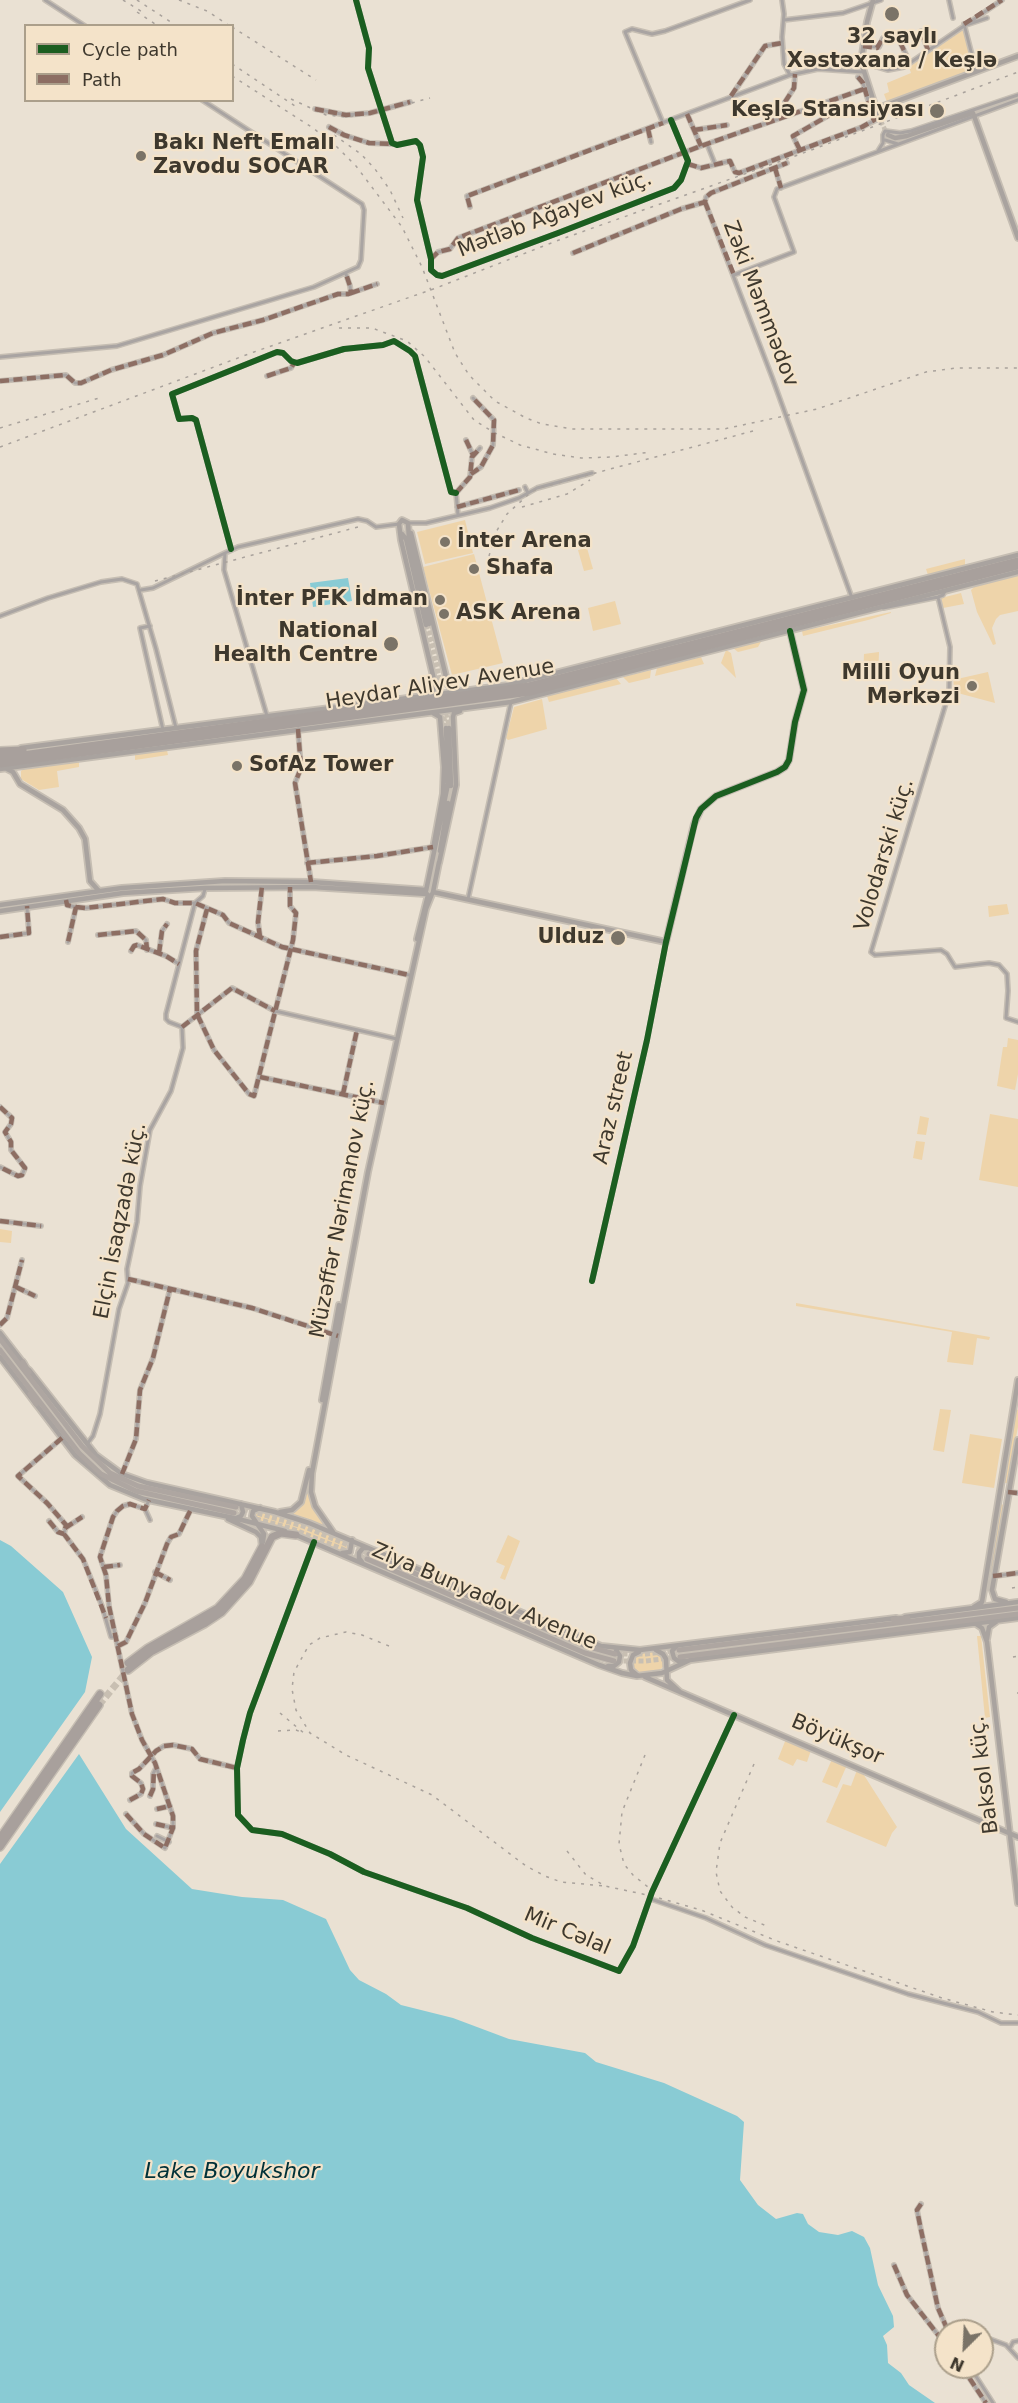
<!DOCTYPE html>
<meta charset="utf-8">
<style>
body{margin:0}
#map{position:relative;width:1018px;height:2403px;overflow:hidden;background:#eae1d3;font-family:"DejaVu Sans",sans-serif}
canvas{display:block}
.legend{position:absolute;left:24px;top:24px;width:210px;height:78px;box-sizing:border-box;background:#f4e3c9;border:2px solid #ab9f8b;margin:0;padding:8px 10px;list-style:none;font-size:18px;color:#3e382d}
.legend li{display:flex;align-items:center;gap:12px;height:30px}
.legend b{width:30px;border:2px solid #ab9f8b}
.north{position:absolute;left:934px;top:2319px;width:60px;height:60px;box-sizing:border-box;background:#f4e3c9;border:2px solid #ab9f8b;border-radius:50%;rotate:204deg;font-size:16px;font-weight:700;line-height:24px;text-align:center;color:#3e382d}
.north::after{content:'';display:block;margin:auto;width:21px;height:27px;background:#7a7367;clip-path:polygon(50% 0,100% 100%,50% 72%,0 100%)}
</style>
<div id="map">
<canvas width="1018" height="2403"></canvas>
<ul class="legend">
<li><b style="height:8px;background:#1b5e20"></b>Cycle path</li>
<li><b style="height:8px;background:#8d6e63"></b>Path</li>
</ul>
<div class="north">N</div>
</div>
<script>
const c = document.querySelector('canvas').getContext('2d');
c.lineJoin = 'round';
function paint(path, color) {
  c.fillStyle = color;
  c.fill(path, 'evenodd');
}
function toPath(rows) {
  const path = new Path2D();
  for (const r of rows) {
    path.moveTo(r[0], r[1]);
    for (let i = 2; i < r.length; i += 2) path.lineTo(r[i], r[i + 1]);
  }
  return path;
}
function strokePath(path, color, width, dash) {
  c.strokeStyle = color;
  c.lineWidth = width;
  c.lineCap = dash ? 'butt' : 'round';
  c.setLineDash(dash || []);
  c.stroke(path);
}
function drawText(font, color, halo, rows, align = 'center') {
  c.font = font + ' "DejaVu Sans",sans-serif';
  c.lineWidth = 4.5;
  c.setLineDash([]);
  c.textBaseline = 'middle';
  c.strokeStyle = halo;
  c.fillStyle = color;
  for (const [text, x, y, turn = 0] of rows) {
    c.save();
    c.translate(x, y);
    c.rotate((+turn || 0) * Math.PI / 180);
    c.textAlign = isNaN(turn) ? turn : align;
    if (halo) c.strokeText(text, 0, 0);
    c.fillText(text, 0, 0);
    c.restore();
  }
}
paint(toPath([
 [964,29,974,69,887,102,884,94,889,92,887,83,911,73,909,67],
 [465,520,473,553,425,564,417,532],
 [587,548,593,569,584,571,578,550],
 [474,554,503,663,452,675,423,567],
 [965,559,965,565,928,575,926,569],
 [1018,575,1018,611,1000,615,996,619,992,628,996,644,993,645,977,612,971,590,974,587],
 [961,593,964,604,943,608,941,598],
 [615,601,621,624,593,631,588,608],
 [891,612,891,613,868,620,803,636,802,631],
 [762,640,758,647,738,652,733,648],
 [726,650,731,653,736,678,721,663],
 [879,652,878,679,863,681,864,654],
 [701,657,704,664,655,676,657,668],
 [651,670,650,678,629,683,623,677],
 [988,672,995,703,954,692,953,674,955,673,957,679],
 [616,678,621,684,549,702,547,696],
 [542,699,547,729,508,740,506,738,514,707],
 [167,750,168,755,135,760,135,754],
 [79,762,79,767,57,771,59,787,39,790,21,779,21,771,25,768],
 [1007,904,1009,914,989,917,988,906],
 [1008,1038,1018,1040,1018,1074,1015,1090,997,1086,1003,1047,1007,1047],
 [990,1114,1018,1119,1018,1187,979,1180],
 [920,1116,929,1118,926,1135,917,1134],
 [916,1141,925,1142,922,1160,913,1158],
 [0,1229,12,1231,11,1243,0,1242],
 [796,1303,990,1337,989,1340,977,1338,973,1365,947,1362,952,1332,796,1306],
 [940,1409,951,1410,944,1452,933,1450],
 [1016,1409,1018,1410,1018,1427,1007,1483,1003,1483],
 [970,1434,1002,1439,994,1488,962,1483],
 [309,1488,315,1510,325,1526,290,1513,301,1507],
 [1000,1504,1004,1505,992,1573,988,1572],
 [258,1511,311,1527,346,1542,349,1548,341,1550,308,1536,259,1521,255,1516],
 [508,1535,520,1541,505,1580,500,1578,505,1566,496,1562],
 [977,1636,981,1636,990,1717,985,1718],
 [652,1651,660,1653,663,1658,663,1667,657,1672,643,1673,636,1671,632,1667,634,1657,641,1653],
 [786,1739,811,1750,807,1762,797,1759,793,1766,778,1759],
 [832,1759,847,1765,837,1788,822,1782],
 [857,1770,862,1772,897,1827,892,1833,886,1847,826,1822,843,1784,851,1786]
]), '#eed4aa');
paint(toPath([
 [348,578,352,601,313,607,310,583],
 [0,1540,11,1546,63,1592,92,1657,85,1692,0,1812],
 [79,1754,126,1829,192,1889,242,1897,283,1900,326,1919,350,1970,359,1980,386,1994,401,2005,453,2018,509,2039,585,2053,596,2062,664,2083,737,2116,744,2122,740,2180,758,2205,776,2219,797,2213,803,2214,808,2224,819,2232,838,2235,852,2231,864,2237,870,2248,878,2285,893,2316,894,2327,883,2336,887,2345,888,2363,901,2373,909,2385,935,2403,0,2403,0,1864]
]), '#89cbd4');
strokePath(toPath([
 [878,115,887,134],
 [429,624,449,728],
 [426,625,441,695],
 [443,710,446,728]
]), '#c8bfb2', 4.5, [4.5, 2]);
strokePath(toPath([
 [236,1507,303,1526,369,1554],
 [234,1513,290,1528,367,1559],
 [615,1654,646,1654,679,1650],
 [616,1661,646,1661,678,1657]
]), '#c8bfb2', 5, [5, 2.5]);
strokePath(toPath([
 [99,1705,128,1670]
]), '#c8bfb2', 7, [7, 3.5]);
const street = toPath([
 [45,0,85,26],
 [356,0,369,48,368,68,392,143,397,145,416,141,420,145,423,157,417,200,431,259,431,270,437,275,442,276,558,233,674,188,681,180,688,161,671,120],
 [782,0,784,14,782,37,784,64,790,75],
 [949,0,953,18],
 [784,20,843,13,881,0],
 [964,24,976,71],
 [966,25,987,18],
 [921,31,928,50],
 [900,42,910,63],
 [864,46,879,47,883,38],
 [861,62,888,70,904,67,1002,0],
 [858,77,863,83,874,120],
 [732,95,765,46,782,43],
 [785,102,794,88,795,74],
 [315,109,346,115,370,113,410,102],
 [687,114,701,146],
 [663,123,625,32,632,29,652,34,665,31,750,0],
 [329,127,344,135,369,143,393,144],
 [648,129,651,142],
 [694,130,727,125],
 [885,140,898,144],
 [707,144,715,164],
 [799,149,793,136,845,106],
 [878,151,883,143,883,135,885,131,900,133,911,131,1018,95],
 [688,164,701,168,730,161,735,172,739,173,862,127,882,117,881,108],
 [775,168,781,188],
 [705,202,772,377,852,598],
 [470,207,467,196,790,75,818,69,863,72],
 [573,253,681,209,705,202,706,197,711,193,787,163],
 [431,259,438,252,450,249,458,238,701,146,864,89],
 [734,275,794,252,774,197,777,189,1018,100],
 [351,293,377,284],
 [0,357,117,346,314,287,358,267,361,260,364,210,362,204,202,100],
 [267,376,291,368,294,363],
 [0,381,66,375,75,383,81,383,111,370,163,355,213,333,263,320,338,294,348,294,351,293,350,286,346,274],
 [466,440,473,455],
 [471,474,481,467,493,445,494,420,473,398],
 [525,487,528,493],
 [456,493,470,477,472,457,480,448],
 [456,493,458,515],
 [457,507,519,490],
 [408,523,426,523,490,508,519,498,537,488,592,473],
 [231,549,196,420,192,418,179,419,172,394,277,352,283,353,291,361,297,363,344,349,383,345,394,341,410,351,415,356,451,492,456,493],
 [141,590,153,588,225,553],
 [938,597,950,647,949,693,871,952,875,955,941,950,947,954,955,967,989,963,999,965,1007,974,1008,991,1006,1018,1018,1022],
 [883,608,938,597,943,595,945,591],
 [0,616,48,598,101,582,122,579,137,584,156,649,176,728],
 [150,626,140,628,163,730],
 [267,716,224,570,225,553,238,547,358,519,367,521,376,527,399,524],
 [298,729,301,768,295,783,311,881],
 [307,863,377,856,433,847],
 [468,899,511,702],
 [67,902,67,905,76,907,68,942],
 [76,907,86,908,163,899,175,903,195,903,223,915,229,923,282,947,409,975],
 [207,909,196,951,197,1014,214,1050,249,1094,254,1096,293,940,296,913,290,906,290,887],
 [98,935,136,931,146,940,147,950],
 [0,937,29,933,27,908],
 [260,937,258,922,262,888],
 [131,951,134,946,137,945,166,956,179,964],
 [159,953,162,931,167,924],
 [182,1027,232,988,275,1011,397,1039],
 [182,1027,169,1022,166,1019,166,1014,195,903,203,896,205,889],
 [260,1077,384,1103],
 [343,1094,357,1030],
 [0,1107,12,1118,11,1124,5,1132,11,1142,11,1150,25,1168,22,1175,18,1176,0,1167],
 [0,1221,41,1226],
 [128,1279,252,1308,333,1334],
 [592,1281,647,1040,666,942],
 [16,1287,35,1296],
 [0,1325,7,1318,22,1260],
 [62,1438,18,1476,47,1503,66,1525,64,1534,83,1559,102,1606,111,1637,116,1637],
 [87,1444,93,1436,100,1414,119,1309,128,1283,127,1269,137,1222,140,1186,150,1130,171,1091,183,1048,182,1027],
 [122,1474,136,1439,140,1390,153,1358,170,1289],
 [1008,1492,1018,1493],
 [145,1509,150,1520],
 [49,1521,58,1532,64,1534],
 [67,1527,82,1517],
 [314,1542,250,1713,243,1740,237,1768,238,1815,252,1830,282,1834,330,1854,364,1872,467,1908,532,1938,619,1971,633,1946,652,1892,734,1715],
 [104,1567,120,1565],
 [155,1572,170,1580],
 [995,1576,1018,1573],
 [118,1646,126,1642,145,1603,167,1544,171,1537,179,1534,191,1509],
 [150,1796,153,1789,153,1774,156,1768],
 [130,1800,141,1794,143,1789,141,1783,132,1776,132,1773,139,1769,156,1751,164,1746,173,1745,192,1749,200,1759,237,1768],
 [157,1809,170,1806],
 [126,1814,144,1834,165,1848,173,1828,173,1816,155,1763,142,1740,132,1714,109,1606,106,1575,100,1557,113,1517,117,1511,123,1506,130,1504,145,1509,149,1500],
 [156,1824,173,1828],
 [157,1836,169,1842],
 [651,1899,706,1918,765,1945,908,1994,978,2012,1001,2023,1018,2023],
 [921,2204,917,2210,921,2230,938,2308,948,2331],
 [894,2265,907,2295,946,2345],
 [947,2329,956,2326,967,2331],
 [982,2336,1006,2345,1018,2358],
 [1010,2348,1013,2342,1018,2341],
 [962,2367,986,2403],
 [970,2367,993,2403]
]);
const secondary = toPath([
 [873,0,867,22,861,62,878,115],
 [881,107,1018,56],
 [888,135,895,138,907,136,973,113,1018,238],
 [411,533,448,685,458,690],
 [402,534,406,539,426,625],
 [429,693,433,691,435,684,401,540,399,524,402,520,408,523,409,539,429,624],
 [433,713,440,717,444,767,443,794,433,849],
 [449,728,451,786],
 [21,748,509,685,1018,555],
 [0,769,511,702,1018,572],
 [7,769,13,772,20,784,63,810,79,828,85,839,90,881,98,890],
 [440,851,448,803],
 [439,863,456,785,453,717,454,713,460,711],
 [426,891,448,784,446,728],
 [433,892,666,942,694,824,701,809,716,796,777,772,785,767,789,760,795,722,804,690,790,631],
 [433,892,439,862],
 [0,905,122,888,225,881,311,882,426,890],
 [0,911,123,893,205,888,312,887,427,894],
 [417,939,428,895],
 [0,1333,24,1364],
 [0,1357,75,1455,110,1485,144,1499,234,1518,285,1531],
 [29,1370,96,1455,122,1474,147,1483,275,1512,309,1523,601,1646,640,1650,896,1618],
 [322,1400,339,1305],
 [260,1508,253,1511,252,1516,264,1534,263,1542],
 [280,1512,292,1510,301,1502,309,1470],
 [236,1518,241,1516,243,1512,241,1504],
 [228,1519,256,1532,261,1537,262,1547],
 [333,1532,315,1506,311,1492,312,1473,368,1172,426,909,432,894],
 [296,1535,599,1665,622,1673,637,1676,662,1673,690,1660,1018,1618],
 [342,1553,350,1552,352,1540],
 [362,1562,359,1558,359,1553,363,1548,368,1548],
 [1006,1602,995,1599,992,1590,1018,1440],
 [974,1607,982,1602,1018,1380],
 [905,1617,1018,1602],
 [976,1624,982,1628,987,1642,1018,1903],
 [987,1639,989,1627,996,1622],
 [677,1646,672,1651,674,1658,678,1661,686,1661],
 [656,1650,663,1654,666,1659,667,1680,680,1692],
 [608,1666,614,1666,619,1662,620,1656,616,1650],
 [637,1675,631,1670,630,1663,633,1655,639,1652],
 [645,1677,1018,1837]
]);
const primary = toPath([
 [0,1339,82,1446,110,1473,138,1486,236,1507],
 [0,1350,79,1453,101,1474,136,1491,234,1513],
 [23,1362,29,1372],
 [30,1394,36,1404],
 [369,1554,586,1646,615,1654],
 [367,1559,585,1653,614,1661],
 [893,1619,908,1618],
 [679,1650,1018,1608],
 [680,1657,1018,1614]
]);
const highway = toPath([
 [0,751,23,750],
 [0,758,529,686,1018,561],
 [0,764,530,692,1018,566],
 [128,1663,148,1648,218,1608,245,1579,262,1547],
 [128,1670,151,1652,204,1624,222,1612,249,1582,272,1537,281,1533,296,1535],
 [0,1838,100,1694],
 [0,1847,99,1705]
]);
strokePath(street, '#c6beb3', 6);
strokePath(secondary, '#c6beb3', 8);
strokePath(primary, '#c6beb3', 8);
strokePath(highway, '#c6beb3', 10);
strokePath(street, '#a9a4a2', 3);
strokePath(secondary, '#a9a39f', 4.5);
strokePath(primary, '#aea6a1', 5);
strokePath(highway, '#a8a09c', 7);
strokePath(toPath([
 [123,0,144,13],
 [137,0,177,26],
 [179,0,207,11,230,26],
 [137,12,158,26],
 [232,27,316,80],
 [232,64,295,106],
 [232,76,313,128,337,147,356,166,402,227,422,267,455,353,469,375,495,401,526,418,542,424,572,429,724,429,817,409,926,372,956,368,1018,368],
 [291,99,326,115,347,117,371,114,430,98],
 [334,135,361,154,375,169,390,190,403,218],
 [339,328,372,328,407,341,425,357,474,420,493,432,520,445,553,454,581,458,611,457,651,452],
 [0,428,99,398],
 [0,447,254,352,436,288,559,240,798,155,1018,72],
 [522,507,567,494,590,480],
 [489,556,496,532,507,514,530,493,539,488,753,431],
 [155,581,358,527],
 [1012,1588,1018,1587],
 [389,1646,362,1635,346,1632,320,1638,309,1645,294,1672,292,1689,296,1710,310,1733,346,1755,432,1795,526,1866,545,1876,561,1882,605,1886],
 [1013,1657,1018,1656],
 [1017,1693,1018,1693],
 [280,1713,305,1734],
 [278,1731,296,1730,301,1732],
 [645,1755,622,1812,619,1844,624,1864,633,1875,658,1895],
 [754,1764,720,1843,716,1872,720,1891,732,1907,745,1917,769,1927],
 [567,1851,586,1875,605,1886,652,1896,701,1910,777,1941,942,1998,993,2012,1018,2015]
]), '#a9a29c', 1.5, [3, 6]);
strokePath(toPath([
 [964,24,1002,0],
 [921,31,928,50],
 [900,42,910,63],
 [863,46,877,48,883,38],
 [731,96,765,46,782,43],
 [785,102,794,88,795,74],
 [315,109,346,115,370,113,410,102],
 [687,114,701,146],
 [329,127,344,135,369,143,393,144],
 [648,129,651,142],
 [694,130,727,125],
 [800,150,793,136,845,106],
 [688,164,701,168,730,161,735,172,739,173,862,127,874,120,863,83,858,77],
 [775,168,781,188],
 [705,202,734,275],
 [470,207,467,196,663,123],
 [573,253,681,209,705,202,706,197,711,193,787,163],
 [431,259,438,252,450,249,458,238,701,146,864,89],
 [351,293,377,284],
 [267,376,291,368,294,363],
 [0,381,66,375,75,383,81,383,111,370,163,355,213,333,263,320,338,294,348,294,351,293,350,286,346,274],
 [466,440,473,455],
 [471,474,481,467,493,445,494,420,473,398],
 [456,493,470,477,472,457,480,448],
 [457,507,519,490],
 [298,729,301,768,295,783,311,882],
 [307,863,377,856,433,847],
 [66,900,67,905,76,907,68,942],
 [76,907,86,908,163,899,175,903,195,903,223,915,229,923,282,947,409,975],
 [207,909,196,951,197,1014,214,1050,249,1094,254,1096,293,940,296,913,290,906,290,887],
 [98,935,136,931,146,940,147,950],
 [0,937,29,933,27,906],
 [260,937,258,922,262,886],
 [131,951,134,946,137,945,166,956,179,964],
 [159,953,162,931,167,924],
 [182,1027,232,988,275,1011],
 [260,1077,384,1103],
 [343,1094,357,1030],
 [0,1107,12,1118,11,1124,5,1132,11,1142,11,1150,25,1168,22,1175,18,1176,0,1167],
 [0,1221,41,1226],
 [128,1279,252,1308,338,1336],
 [16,1287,35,1296],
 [0,1325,7,1318,22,1260],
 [62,1438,18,1476,47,1503,66,1525,64,1534,83,1559,106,1618],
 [122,1474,136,1439,140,1390,153,1358,170,1289],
 [1008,1492,1018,1493],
 [49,1521,58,1532,64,1534],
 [65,1528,82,1517],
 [104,1567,120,1565],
 [155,1572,170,1580],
 [993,1576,1018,1573],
 [118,1646,126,1642,145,1603,167,1544,171,1537,179,1534,191,1509],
 [150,1796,153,1789,154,1770],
 [130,1800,141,1794,143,1789,141,1783,132,1776,132,1773,139,1769,156,1751,164,1746,173,1745,192,1749,200,1759,237,1768],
 [157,1809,170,1806],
 [126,1814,144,1834,165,1848,173,1828,173,1816,155,1763,142,1740,132,1714,109,1606,106,1575,100,1557,113,1517,117,1511,123,1506,130,1504,145,1509,149,1500],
 [156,1824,173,1828],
 [921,2204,917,2210,921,2230,938,2308,948,2331],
 [894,2265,907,2295,946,2345],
 [962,2367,986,2403]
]), '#8d6e63', 4.5, [9, 4.5]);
strokePath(toPath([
 [356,0,369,48,368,68,392,143,397,145,416,141,420,145,423,157,417,200,431,259,431,270,437,275,442,276,558,233,674,188,681,180,688,161,671,120],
 [231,549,196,420,192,418,179,419,172,394,277,352,283,353,291,361,297,363,344,349,383,345,394,341,410,351,415,356,451,492,456,493],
 [592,1281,647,1040,666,942,696,818,701,809,716,796,777,772,785,767,789,760,795,722,804,690,790,631],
 [314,1542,250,1713,243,1740,237,1768,238,1815,252,1830,282,1834,330,1854,364,1872,467,1908,532,1938,619,1971,633,1946,652,1892,734,1715]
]), '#1b5e20', 6);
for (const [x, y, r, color] of [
 [892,14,8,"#7a7367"],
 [937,111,8,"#7a7367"],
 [141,156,6,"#7a7367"],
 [445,542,6,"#7a7367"],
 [474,569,6,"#7a7367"],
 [440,600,6,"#7a7367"],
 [444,614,6,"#7a7367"],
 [391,644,8,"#7a7367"],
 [972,686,6,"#7a7367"],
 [237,766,6,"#7a7367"],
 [618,938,8,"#7a7367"]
]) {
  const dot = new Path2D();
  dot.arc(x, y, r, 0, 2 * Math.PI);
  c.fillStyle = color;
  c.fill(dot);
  strokePath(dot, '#f4e3c9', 2);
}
drawText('bold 21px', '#3e382d', '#f4e3c9', [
 ["32 saylı",892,38,"center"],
 ["Xəstəxana / Keşlə",892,62,"center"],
 ["Keşlə Stansiyası",924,111],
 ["Bakı Neft Emalı",153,144,"left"],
 ["Zavodu SOCAR",153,168,"left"],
 ["İnter Arena",457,542,"left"],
 ["Shafa",486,569,"left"],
 ["İnter PFK İdman",428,600],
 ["ASK Arena",456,614,"left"],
 ["National",378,632],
 ["Health Centre",378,656],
 ["Milli Oyun",960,674],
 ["Mərkəzi",960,698],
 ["SofAz Tower",249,766,"left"],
 ["Ulduz",604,938]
], 'right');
drawText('21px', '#3e382d', '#f4e3c9', [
 ["Mətləb Ağayev küç.",555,215,-21],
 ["Zəki Məmmədov",760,304,69],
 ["Heydar Aliyev Avenue",440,685,-9],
 ["Volodarski küç.",885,855,-73],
 ["Araz street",614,1108,-77],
 ["Müzəffər Nərimanov küç.",343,1209,-79],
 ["Elçin İsaqzadə küç.",121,1221,-79],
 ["Ziya Bunyadov Avenue",484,1597,23],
 ["Böyükşor",837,1740,23],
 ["Baksol küç.",985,1775,-97],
 ["Mir Cəlal",567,1932,23]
]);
drawText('italic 22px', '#003138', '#f4e3c9', [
 ["Lake Boyukshor",232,2172]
]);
</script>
